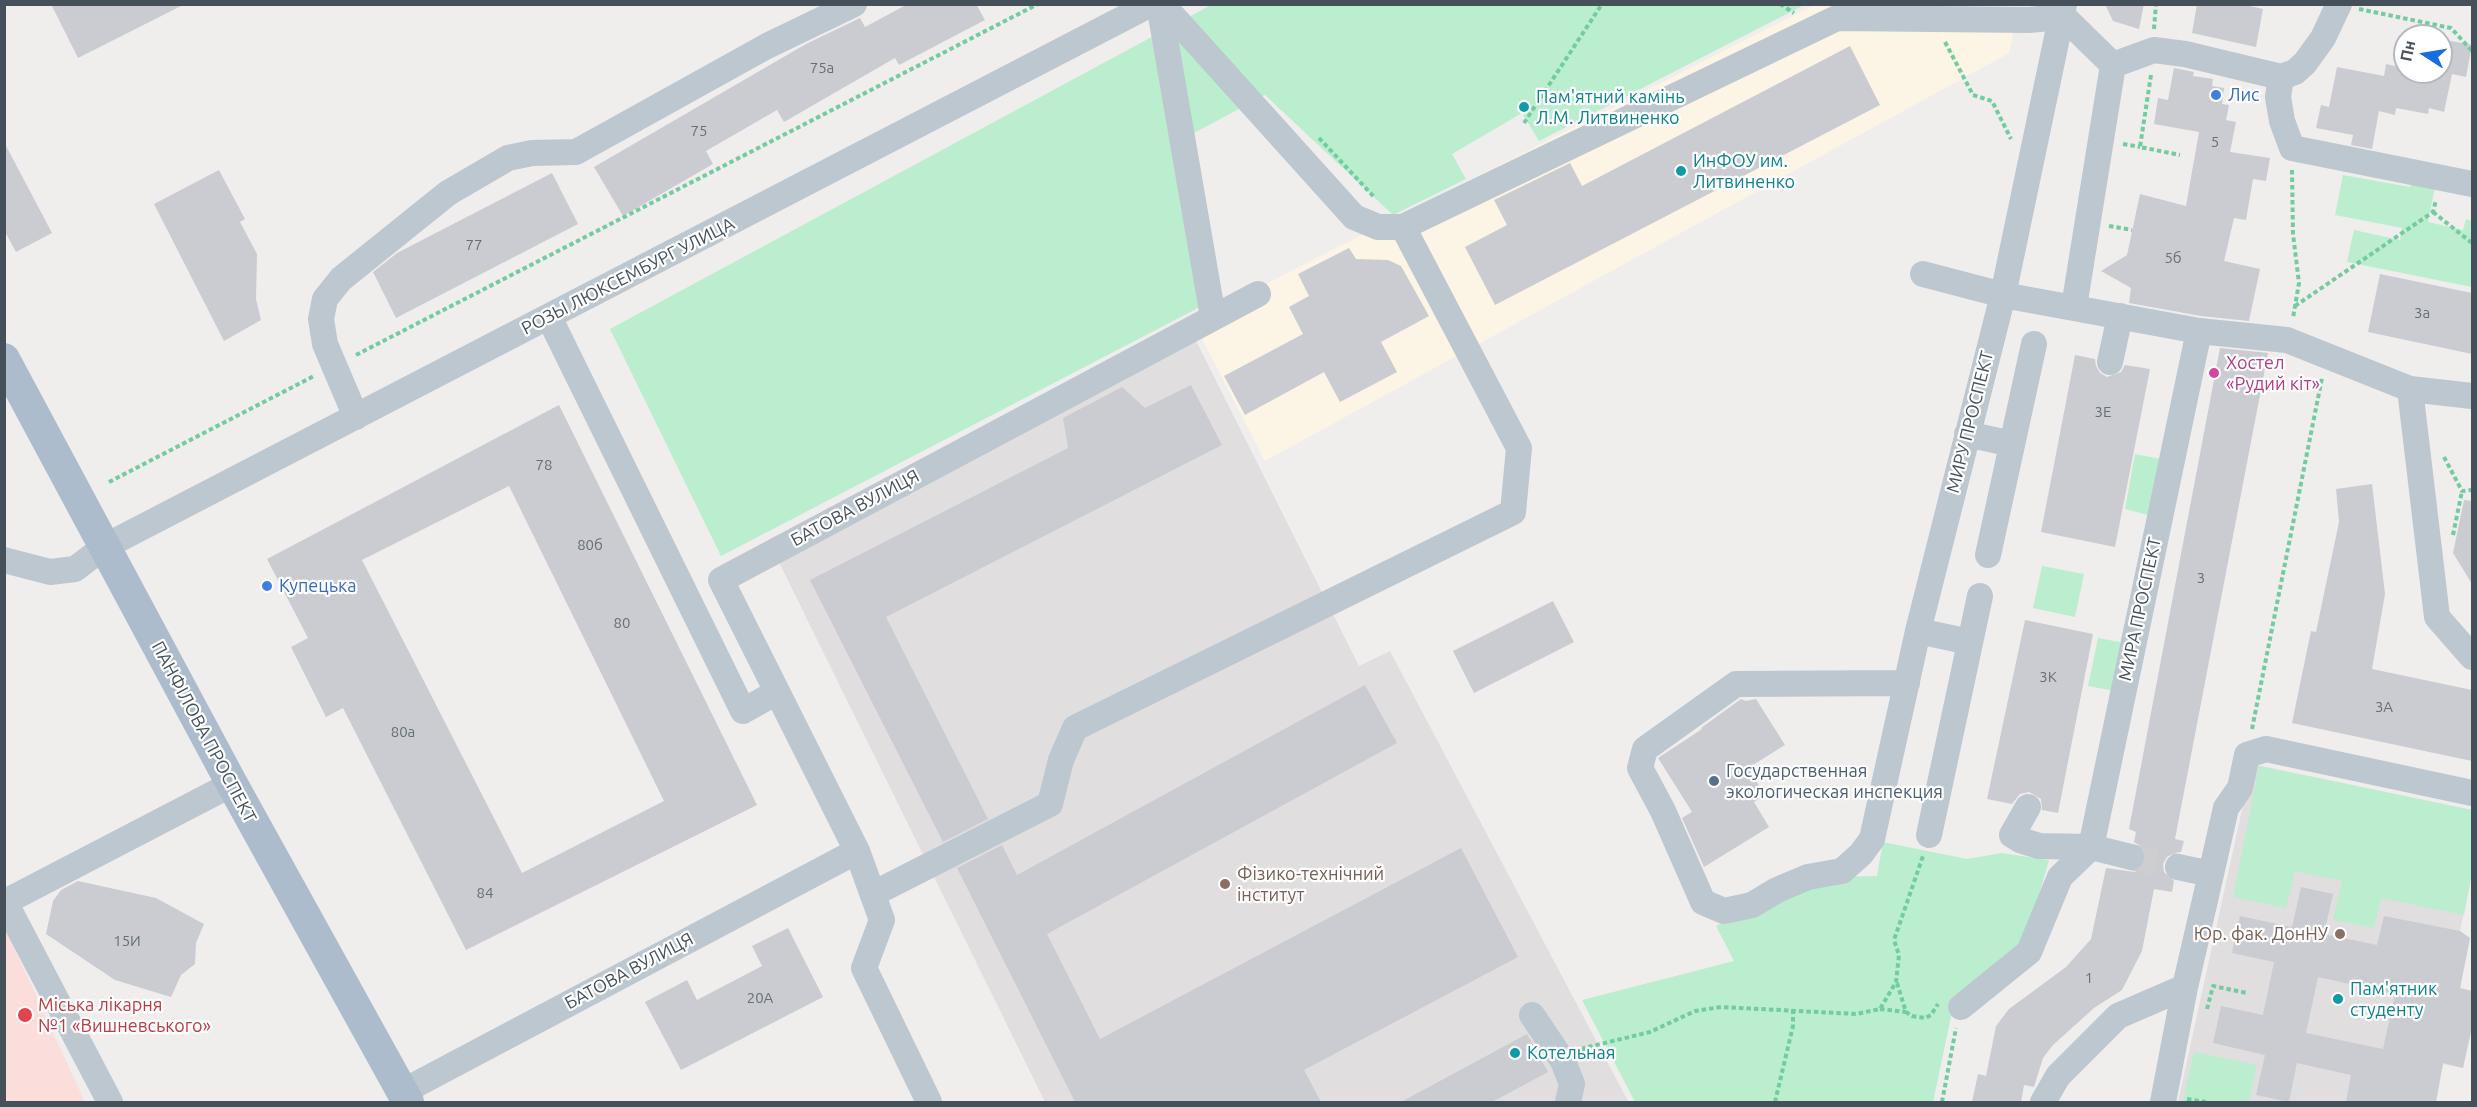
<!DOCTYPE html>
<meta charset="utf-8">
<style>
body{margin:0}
#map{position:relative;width:2477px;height:1107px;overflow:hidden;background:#f0eded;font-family:Ubuntu,sans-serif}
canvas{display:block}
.frame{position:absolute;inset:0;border:6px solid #45505a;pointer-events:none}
.north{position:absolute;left:2393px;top:24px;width:60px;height:60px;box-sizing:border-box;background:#fff;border:2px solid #b5b9bd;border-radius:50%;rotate:282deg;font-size:16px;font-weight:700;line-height:24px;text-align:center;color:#45505a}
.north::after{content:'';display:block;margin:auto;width:21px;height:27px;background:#186edf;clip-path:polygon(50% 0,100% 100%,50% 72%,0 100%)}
</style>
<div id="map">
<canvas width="2477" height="1107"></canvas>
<div class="frame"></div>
<div class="north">Пн</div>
</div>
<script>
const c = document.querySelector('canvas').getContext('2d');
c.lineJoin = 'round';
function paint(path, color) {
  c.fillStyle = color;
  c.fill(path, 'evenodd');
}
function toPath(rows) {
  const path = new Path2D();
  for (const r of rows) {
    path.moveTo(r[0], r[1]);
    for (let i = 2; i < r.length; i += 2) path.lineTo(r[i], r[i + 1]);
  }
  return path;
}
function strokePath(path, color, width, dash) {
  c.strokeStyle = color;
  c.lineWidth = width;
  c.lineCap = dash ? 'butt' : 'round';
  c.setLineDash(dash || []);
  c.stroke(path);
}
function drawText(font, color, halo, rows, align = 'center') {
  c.font = font + ' Ubuntu,sans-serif';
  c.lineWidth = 4.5;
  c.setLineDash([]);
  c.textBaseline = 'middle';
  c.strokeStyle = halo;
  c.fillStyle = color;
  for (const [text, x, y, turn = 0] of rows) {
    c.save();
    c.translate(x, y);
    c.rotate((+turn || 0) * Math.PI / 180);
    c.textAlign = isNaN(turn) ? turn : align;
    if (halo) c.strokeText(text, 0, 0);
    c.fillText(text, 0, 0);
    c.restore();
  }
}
paint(toPath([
 [1814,5,1845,5,1845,8,2017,16,2009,53,1265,461,1193,321]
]), '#fcf5e5');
paint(toPath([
 [1188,325,1359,666,1390,651,1628,1101,1626,1102,1045,1102,768,540],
 [2252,764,2472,810,2472,873,2460,931,2470,938,2460,988,2472,991,2472,1026,2463,1068,2443,1064,2436,1102,2178,1102]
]), '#e1dedf');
paint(toPath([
 [5,928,85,1102,5,1102]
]), '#fbdedc');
paint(toPath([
 [1211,5,1804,5,1539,141,1522,113,1452,154,1466,179,1393,215,1265,95,1194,133,1221,296,721,556,610,329],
 [2343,175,2410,187,2413,177,2436,182,2428,222,2463,230,2466,219,2472,221,2472,287,2347,262,2354,230,2400,240,2402,228,2335,215],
 [2135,454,2171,461,2160,518,2125,509],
 [2042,566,2084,574,2075,617,2033,608],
 [2098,638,2125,643,2115,691,2088,686],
 [2259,766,2472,810,2472,873,2464,915,2381,898,2374,928,2333,920,2342,881,2295,871,2286,908,2233,897],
 [1883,842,1967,859,2002,853,2049,860,2024,947,1953,1007,1933,1102,1635,1102,1582,1000,1734,961,1716,926,1752,906,1829,877,1877,876],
 [2194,1052,2257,1065,2248,1102,2183,1102]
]), '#baeece');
paint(toPath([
 [51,4,185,4,78,58],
 [908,4,976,4,985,20,899,65,895,58,784,122,777,110,706,151,713,164,623,216,594,167,806,44,860,18,865,27],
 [2105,4,2144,4,2139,29,2113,21],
 [2197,4,2241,4,2263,9,2256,47,2192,33],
 [2441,39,2472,45,2466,77,2452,74,2444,112,2429,108,2428,114,2396,108,2395,115,2379,111,2372,149,2351,145,2353,135,2316,128,2321,105,2329,107,2337,67,2384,76,2386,64,2405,68,2405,72,2441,72],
 [1850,46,1880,105,1495,305,1465,247,1507,225,1494,200,1570,163,1582,186],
 [2174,68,2194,72,2193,76,2213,79,2212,86,2224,88,2222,104,2229,105,2226,120,2236,122,2230,152,2270,158,2266,181,2253,179,2246,220,2234,218,2224,261,2260,269,2249,321,2201,316,2129,303,2131,288,2101,271,2127,255,2140,194,2186,206,2199,132,2154,124,2158,98,2168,100],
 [4,142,52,233,16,252,4,230],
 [219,170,245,219,240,222,257,254,256,299,261,320,224,341,154,204],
 [552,173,578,224,396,318,373,272,397,253],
 [1349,248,1356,259,1388,260,1401,266,1429,316,1381,342,1397,372,1340,402,1324,372,1245,415,1224,376,1303,334,1289,307,1309,296,1298,274],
 [2380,274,2472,293,2472,354,2368,332],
 [2220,348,2268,353,2175,839,2184,841,2181,852,2174,853,2167,857,2163,864,2164,872,2174,881,2172,892,2154,889,2142,951,2122,990,2094,1008,2053,1045,2043,1058,2034,1087,2024,1085,2021,1102,1972,1102,1978,1074,1986,1076,1996,1026,2009,1009,2066,967,2091,939,2106,868,2135,872,2141,868,2145,861,2146,853,2142,847,2134,842,2136,832,2129,829],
 [2075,355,2095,359,2096,366,2100,373,2107,377,2121,372,2125,365,2150,369,2115,547,2041,532],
 [1191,385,1222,445,886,617,988,819,943,842,810,580,1068,448,1063,418,1122,387,1145,408],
 [559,405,757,805,466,950,343,708,326,717,291,647,308,638,267,559],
 [509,486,664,801,522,873,362,560],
 [2372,484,2385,594,2372,669,2472,690,2472,761,2292,723,2311,631,2316,632,2339,522,2336,489],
 [2464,500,2472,501,2472,584,2453,553],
 [1553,601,1574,642,1474,693,1453,651],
 [2025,620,2093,634,2058,813,2042,810,2041,799,2029,792,2020,794,2012,804,1987,799],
 [1365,685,1397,743,1047,934,1100,1039,1461,848,1518,957,1304,1070,1321,1102,1075,1102,957,868,1002,845,1017,875],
 [1741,699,1746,701,1756,699,1785,745,1748,768,1765,795,1754,802,1769,827,1704,867,1682,818,1692,812,1658,758,1702,729,1701,728],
 [78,881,156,898,204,924,196,943,195,964,181,975,171,997,115,980,46,934,53,901,61,890],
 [2301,887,2333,894,2324,934,2377,945,2384,916,2460,931,2470,938,2460,988,2472,991,2472,1027,2463,1068,2443,1063,2436,1102,2346,1102,2351,1075,2297,1063,2289,1102,2256,1095,2265,1055,2213,1043,2221,1006,2263,1015,2274,962,2232,953,2240,916,2292,927],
 [2318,977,2395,994,2383,1049,2306,1033],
 [788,928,823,997,681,1070,645,1002,687,980,697,1000,762,966,752,946],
 [1527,1034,1548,1072,1492,1102,1401,1102]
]), '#caccd2');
strokePath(toPath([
 [2131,857,2178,867]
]), '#ceced0', 26, [26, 13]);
strokePath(toPath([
 [1780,4,1794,13],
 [2359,9,2451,28,2472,51],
 [2154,29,2156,4],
 [1945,42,1973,95,1992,101,2011,139],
 [2151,75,2140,147,2180,155],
 [1524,123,1602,4],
 [1319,138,1375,198],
 [2123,144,2140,147],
 [2292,170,2293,234,2299,283,2293,318],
 [2433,212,2472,243],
 [2109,226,2132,230],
 [2295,306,2433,212,2436,200],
 [356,355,1038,4],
 [2444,457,2462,491,2472,490],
 [109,482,314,376],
 [2453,535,2462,491],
 [2252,729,2322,378],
 [1897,983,1906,1012,1912,1016,1925,1018,1931,1015,1938,1004],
 [1880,1009,1906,1012],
 [2207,1009,2213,986,2247,993],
 [1583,1051,1584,1048,1650,1032,1695,1011,1721,1007,1856,1014,1880,1009,1896,982,1899,955,1894,940,1923,856],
 [2187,1099,2206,1102],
 [1775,1102,1793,1026,1793,1009],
 [1942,1102,1956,1028]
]), '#72cca0', 4, [4.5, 3]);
strokePath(toPath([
 [1159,4,1213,317],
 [1162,4,1354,217,1378,227,1403,227,1837,18,2029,20,2061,17,2067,20,2113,65,2074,307],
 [2113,65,2154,50,2185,54,2281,77,2278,97,2282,121,2292,148,2472,184],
 [2281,77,2295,72,2305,63,2323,38,2339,4],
 [1923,274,2003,295,2199,331,2287,340,2410,389,2437,617,2472,657],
 [549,317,743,711,777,692],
 [2110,362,2120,316],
 [2410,389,2472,396],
 [356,417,325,344,321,319,325,299,341,279,448,193,508,158,532,153,576,152,767,46,854,4],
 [1967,434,2012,444],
 [1988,555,2034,344],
 [4,560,50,572,75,569,104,547,1151,4],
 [1918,631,1970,642],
 [1907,683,1736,684,1645,749,1640,768,1663,811,1703,902,1724,911,1752,905,1777,890,1808,877,1842,871,1861,854,1872,839,1918,631,2003,295,2064,4],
 [2028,807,2012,835,2020,840,2039,846,2091,847],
 [1929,835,1980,596],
 [2131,857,2091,847,2199,331],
 [2211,874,2226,808,2240,788,2247,755,2266,749,2472,793],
 [873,894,1050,804,1061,760,1075,728,1513,512,1519,448,1403,227],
 [1961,1007,2029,952,2060,877,2091,847],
 [1532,1015,1563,1061,1572,1084,1568,1102],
 [402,1092,857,851],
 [110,1102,5,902,232,784],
 [929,1102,864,968,882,920,857,851,721,580,1258,294],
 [2043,1102,2058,1076,2118,1016,2185,987],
 [2163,1102,2185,987,2211,874,2178,867]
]), '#bdc7cf', 26);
strokePath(toPath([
 [4,359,232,784,408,1102]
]), '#acbccc', 32);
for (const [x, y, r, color] of [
 [2216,95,6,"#3f7fe0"],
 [1524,107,6,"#0f9aa8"],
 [1681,171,6,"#0f9aa8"],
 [2214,373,6,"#d1479c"],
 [267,586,6,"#3f7fe0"],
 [1714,781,6,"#5c6f8a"],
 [1225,884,6,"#8d6e63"],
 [2340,934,6,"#8d6e63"],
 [2338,999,6,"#0f9aa8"],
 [25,1015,8,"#e0444e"],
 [1515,1053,6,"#0f9aa8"]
]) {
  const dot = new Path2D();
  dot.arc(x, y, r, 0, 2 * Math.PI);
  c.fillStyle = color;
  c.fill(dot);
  strokePath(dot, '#fff', 2);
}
drawText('15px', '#666f78', null, [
 ["75а",822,68],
 ["75",699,131],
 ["5",2215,142],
 ["77",474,245],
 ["5б",2173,258],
 ["3а",2422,313],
 ["3Е",2103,412],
 ["78",544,465],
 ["80б",590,545],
 ["3",2201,578],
 ["80",622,623],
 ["3К",2048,677],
 ["3А",2384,707],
 ["80а",403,732],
 ["84",485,893],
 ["15И",127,941],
 ["1",2089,978],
 ["20А",760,998]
]);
drawText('18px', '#366cbe', '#fff', [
 ["Лис",2228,95],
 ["Купецька",279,586]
], 'left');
drawText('18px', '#0d838f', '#fff', [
 ["Пам'ятний камінь",1536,97],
 ["Л.М. Литвиненко",1536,118],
 ["ИнФОУ им.",1693,161],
 ["Литвиненко",1693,182],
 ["Пам'ятник",2350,989],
 ["студенту",2350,1010],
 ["Котельная",1527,1053]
], 'left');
drawText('18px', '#45505a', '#fff', [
 ["РОЗЫ ЛЮКСЕМБУРГ УЛИЦА",628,276,-27],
 ["МИРУ ПРОСПЕКТ",1970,422,-76],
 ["БАТОВА ВУЛИЦЯ",855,508,-28],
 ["МИРА ПРОСПЕКТ",2140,609,-78],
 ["ПАНФІЛОВА ПРОСПЕКТ",204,732,62],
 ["БАТОВА ВУЛИЦЯ",629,971,-28]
]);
drawText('18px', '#b23c85', '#fff', [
 ["Хостел",2226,363],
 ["«Рудий кіт»",2226,384]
], 'left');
drawText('18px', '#4e5e75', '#fff', [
 ["Государственная",1726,771],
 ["экологическая инспекция",1726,792]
], 'left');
drawText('18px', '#785e54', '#fff', [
 ["Фізико-технічний",1237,874],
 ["інститут",1237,895],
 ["Юр. фак. ДонНУ",2328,934,"right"]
], 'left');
drawText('18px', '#be3a42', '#fff', [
 ["Міська лікарня",38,1005],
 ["№1 «Вишневського»",38,1026]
], 'left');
</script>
